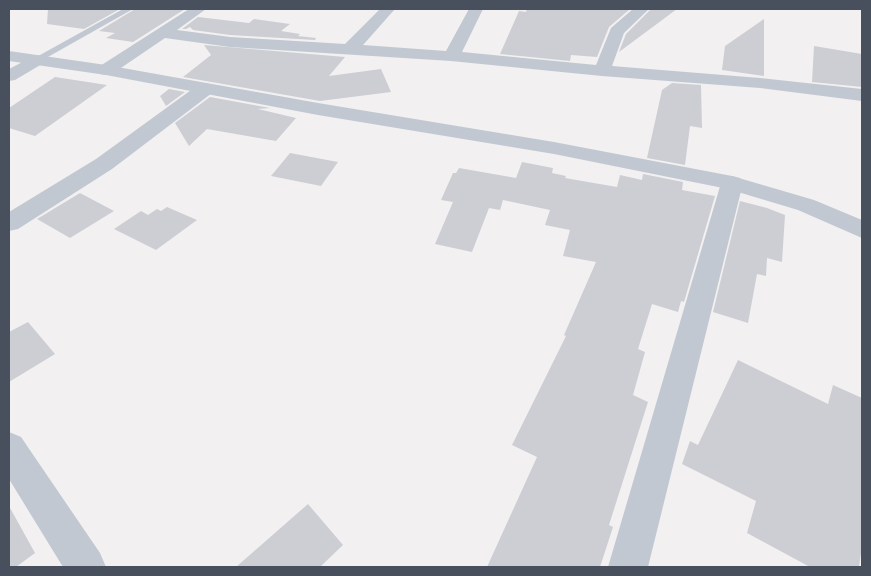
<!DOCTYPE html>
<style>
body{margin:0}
#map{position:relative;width:871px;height:576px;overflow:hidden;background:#f2f0f0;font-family:Mulish,sans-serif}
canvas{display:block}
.frame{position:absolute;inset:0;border:10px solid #48505d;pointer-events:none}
</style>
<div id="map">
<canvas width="871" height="576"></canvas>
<div class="frame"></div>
</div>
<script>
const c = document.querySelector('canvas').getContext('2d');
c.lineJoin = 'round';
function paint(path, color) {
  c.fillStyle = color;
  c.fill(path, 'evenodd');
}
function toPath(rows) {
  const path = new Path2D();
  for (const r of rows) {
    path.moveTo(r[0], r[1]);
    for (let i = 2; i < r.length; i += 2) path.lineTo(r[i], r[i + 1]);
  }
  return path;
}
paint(toPath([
 [48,9,120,9,84,29,47,24],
 [135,9,185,9,133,42,106,38,115,33,99,31],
 [527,9,630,9,609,27,597,57,571,55,570,61,500,54,519,11,526,12],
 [651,9,677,9,619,52,626,34],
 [198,17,249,23,254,19,290,24,281,31,300,34,298,36,316,38,315,40,230,35,193,30,190,27,186,29,182,29],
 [764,19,764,76,722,70,725,46],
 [204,45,345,57,329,76,381,69,391,92,320,101,183,77,211,55],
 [814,46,862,54,862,87,812,82],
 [55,77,107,85,35,136,9,128,9,108],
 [672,83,701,85,702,128,690,126,685,165,647,158,662,90],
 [169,89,185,92,166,106,160,96],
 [210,97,270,108,258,109,296,118,276,141,207,129,189,146,175,123],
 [290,153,338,162,321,186,271,176],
 [522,162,553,168,552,173,566,176,565,178,617,187,620,175,642,180,643,174,683,182,682,190,715,196,684,302,681,301,678,312,652,304,638,349,645,352,633,395,648,402,609,525,613,527,600,567,487,567,537,457,512,445,566,336,564,335,596,262,563,256,570,230,545,225,550,210,503,200,500,210,489,208,472,252,435,244,453,202,441,200,453,173,456,173,459,168,516,178],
 [80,193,114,211,70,238,37,219],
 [740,201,767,208,785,215,782,262,767,258,766,276,757,274,748,323,713,312],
 [167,207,197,220,156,250,114,229,141,211,148,215,157,209,161,211],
 [28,322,55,354,9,382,9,332],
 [738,360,828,404,833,385,862,398,862,546,859,567,810,567,747,533,756,501,682,464,690,441,698,445],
 [308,504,343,545,320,567,236,567],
 [9,506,35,553,16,567,9,567]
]), '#cdced4');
paint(toPath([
 [123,9,133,9,39,62,33,62,31,60,123,9]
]), '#c1c8d1');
paint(toPath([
 [189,9,206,9,177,30,230,37,345,44,380,9,395,9,363,45,446,51,469,9,483,9,462,52,596,65,611,28,633,9,649,9,624,33,612,66,760,78,862,89,862,101,760,88,602,76,451,61,230,47,165,38,112,74,106,75,100,74,97,70,100,66,189,9],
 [36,55,42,56,45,60,42,64,15,80,9,81,9,69,36,55],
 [205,83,212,85,214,89,212,93,112,169,18,229,9,231,9,212,96,159,198,85,205,83],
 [732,176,740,178,743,183,648,567,608,567,721,183,724,178,732,176],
 [9,432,21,437,100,553,106,567,63,567,9,479,9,432]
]), '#c1c8d1');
paint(toPath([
 [9,51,106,65,318,103,554,142,732,176,814,200,862,220,862,238,798,210,728,189,554,154,318,115,106,75,9,61,9,51]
]), '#c1c8d1');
</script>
